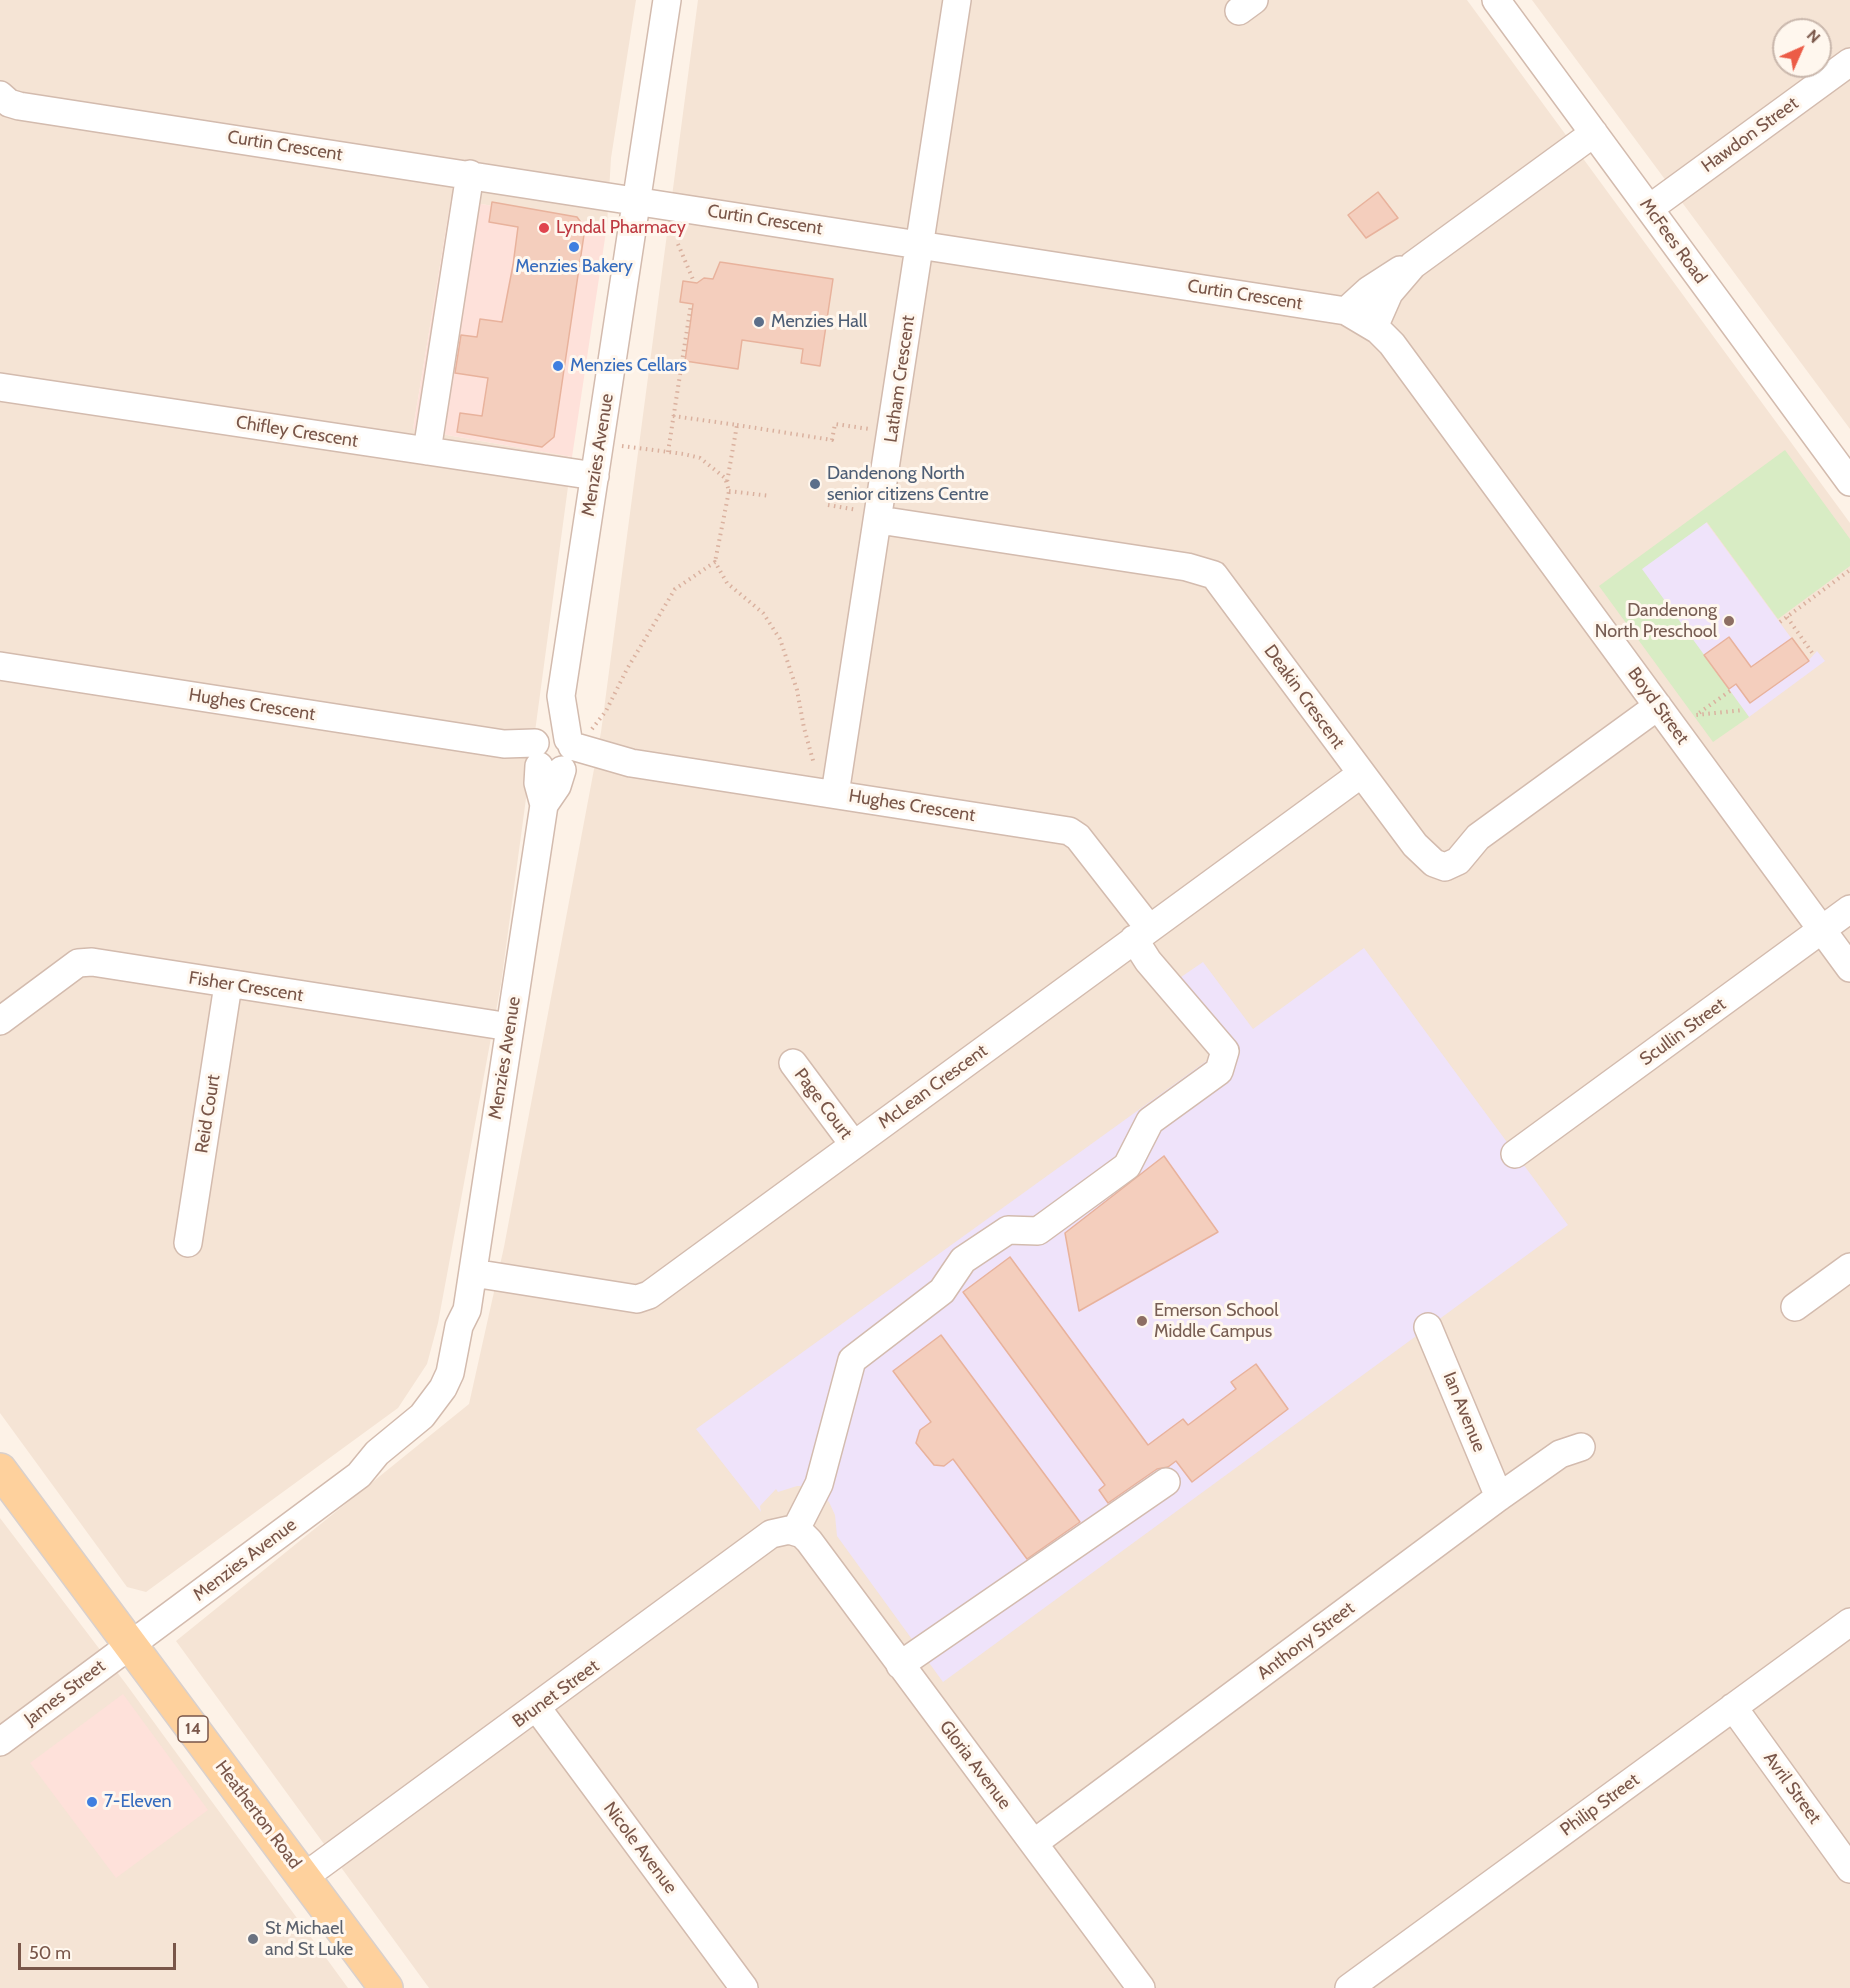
<!DOCTYPE html>
<style>
body{margin:0}
#map{position:relative;width:1850px;height:1988px;overflow:hidden;background:#fdf2e7;font-family:Cabin,sans-serif}
canvas{display:block}
.north{position:absolute;left:1772px;top:18px;width:60px;height:60px;box-sizing:border-box;background:#fff7ee;border:2px solid #c9b7ac;border-radius:50%;rotate:45deg;font-size:16px;font-weight:700;line-height:24px;text-align:center;color:#795649}
.north::after{content:'';display:block;margin:auto;width:21px;height:27px;background:#ec5c47;clip-path:polygon(50% 0,100% 100%,50% 72%,0 100%)}
.scale{position:absolute;left:18px;top:1943px;width:158px;height:27px;box-sizing:border-box;border:3px solid #795649;border-top:0;padding-left:8px;font-size:18px;line-height:21px;white-space:nowrap;color:#795649;-webkit-text-stroke:4px #fff7ee;paint-order:stroke}
</style>
<div id="map">
<canvas width="1850" height="1988"></canvas>
<div class="north">N</div>
<div class="scale">50 m</div>
</div>
<script>
const c = document.querySelector('canvas').getContext('2d');
c.lineJoin = 'round';
function paint(path, color) {
  c.fillStyle = color;
  c.fill(path, 'evenodd');
}
function toPath(rows) {
  const path = new Path2D();
  for (const r of rows) {
    path.moveTo(r[0], r[1]);
    for (let i = 2; i < r.length; i += 2) path.lineTo(r[i], r[i + 1]);
  }
  return path;
}
function strokePath(path, color, width, dash) {
  c.strokeStyle = color;
  c.lineWidth = width;
  c.lineCap = dash ? 'butt' : 'round';
  c.setLineDash(dash || []);
  c.stroke(path);
}
function drawText(font, color, halo, rows, align = 'center') {
  c.font = font + ' Cabin,sans-serif';
  c.lineWidth = 6;
  c.setLineDash([]);
  c.textBaseline = 'middle';
  c.strokeStyle = halo;
  c.fillStyle = color;
  for (const [text, x, y, turn = 0] of rows) {
    c.save();
    c.translate(x, y);
    c.rotate((+turn || 0) * Math.PI / 180);
    c.textAlign = isNaN(turn) ? turn : align;
    if (halo) c.strokeText(text, 0, 0);
    c.fillText(text, 0, 0);
    c.restore();
  }
}
paint(toPath([
 [0,0,636,0,611,158,607,225,451,199,413,429,572,457,501,984,438,1323,427,1364,398,1408,146,1592,127,1587,0,1413],
 [698,0,1467,0,1850,523,1850,1988,429,1988,176,1641,469,1404,504,1247,601,732],
 [1532,0,1850,0,1850,429],
 [1784,30,1820,30,1820,66,1784,66],
 [0,1518,126,1684,348,1988,0,1988]
]), '#f5e4d5');
paint(toPath([
 [451,199,607,225,572,457,413,429],
 [123,1694,208,1810,116,1878,30,1763]
]), '#fee1da');
paint(toPath([
 [1706,522,1808,661,1817,651,1825,661,1749,717,1641,569],
 [1364,948,1568,1225,943,1682,837,1536,835,1515,829,1502,818,1491,806,1486,797,1486,778,1492,776,1489,760,1506,761,1512,696,1429,1212,1057,1165,988,1203,962,1253,1029]
]), '#efe3fa');
paint(toPath([
 [1785,450,1850,539,1850,566,1778,619,1707,522,1642,569,1749,717,1713,742,1599,586]
]), '#d8ecc4');
const building = toPath([
 [1378,192,1398,218,1366,238,1348,215,1378,192],
 [492,202,577,217,585,228,554,437,542,447,457,432,460,413,482,416,488,378,455,373,461,335,477,337,480,319,502,322,513,265,518,227,489,222,492,202],
 [720,262,833,279,820,366,801,363,803,349,742,340,738,369,685,361,693,304,680,302,683,281,697,283,704,278,713,279,720,262],
 [1729,637,1751,667,1792,638,1809,661,1750,703,1736,684,1729,689,1704,655,1729,637],
 [1164,1156,1218,1232,1079,1311,1065,1233,1164,1156],
 [1010,1257,1148,1445,1183,1419,1188,1425,1236,1389,1231,1382,1256,1364,1288,1409,1192,1482,1176,1461,1168,1467,1157,1469,1108,1503,1099,1490,1105,1485,963,1292,1010,1257],
 [941,1335,1080,1522,1027,1559,953,1459,944,1466,934,1465,916,1443,920,1430,931,1422,893,1371,941,1335]
]);
paint(building, '#f4cebd');
strokePath(building, '#e8b29c', 1.5);
const minor = toPath([
 [1496,0,1850,482],
 [1239,11,1254,0],
 [0,95,9,103,19,106,1346,311,1378,330,1392,344,1850,968],
 [1650,208,1850,62],
 [1346,311,1369,290,1400,270],
 [1374,327,1389,293,1413,265,1594,133],
 [0,387,595,476],
 [427,451,470,174],
 [879,520,1187,567,1214,575,1415,845,1434,863,1445,867,1458,861,1478,837,1658,706],
 [0,666,504,744,535,743],
 [568,739,561,696,667,0],
 [572,746,631,763,1069,831,1078,837,1149,928],
 [539,766,538,783,544,805],
 [835,794,957,0],
 [0,1021,78,963,92,962,510,1027],
 [793,1063,854,1145],
 [1515,1154,1850,909],
 [188,1243,228,985],
 [473,1273,637,1299,649,1295,1361,774],
 [1795,1307,1850,1267],
 [1428,1327,1499,1497],
 [795,1531,819,1484,852,1360,942,1291,963,1260,1008,1230,1038,1231,1127,1166,1150,1121,1219,1071,1225,1051,1148,961,1134,939],
 [900,1665,1166,1482],
 [1733,1707,1850,1869],
 [537,1708,744,1988],
 [0,1742,359,1475,377,1453,422,1416,443,1388,450,1373,459,1326,467,1310,544,805,557,786,562,770],
 [1034,1843,1499,1497,1560,1454,1581,1447],
 [304,1877,771,1534,789,1530,802,1534,809,1541,1141,1988],
 [1349,1988,1850,1622]
]);
const major = toPath([
 [0,1470,386,1988]
]);
strokePath(minor, '#d3bbae', 30);
strokePath(major, '#d9d0cc', 36);
strokePath(toPath([
 [678,244,694,282],
 [673,416,737,425,727,482],
 [737,425,832,440,835,424,869,429],
 [622,446,684,454,700,458,725,478,729,491,715,562],
 [668,452,691,304],
 [729,491,770,496],
 [828,505,857,510],
 [1787,617,1813,654],
 [1780,622,1850,570],
 [1730,691,1696,715,1744,710],
 [592,729,606,711,627,669,675,589,715,562,727,583,763,613,780,639,797,690,804,728,814,764]
]), '#dab19f', 4, [1.5, 4.5]);
strokePath(minor, '#fff', 27);
strokePath(major, '#fed19d', 33);
for (const [x, y, r, color] of [
 [544,228,6,"#e0444e"],
 [574,247,6,"#3f7fe0"],
 [759,322,6,"#5c6f8a"],
 [558,366,6,"#3f7fe0"],
 [815,484,6,"#5c6f8a"],
 [1729,621,6,"#8d6e63"],
 [1142,1321,6,"#8d6e63"],
 [92,1802,6,"#3f7fe0"],
 [253,1939,6,"#6b7280"]
]) {
  const dot = new Path2D();
  dot.arc(x, y, r, 0, 2 * Math.PI);
  c.fillStyle = color;
  c.fill(dot);
  strokePath(dot, '#fff7ee', 2);
}
for (const [x, y, w] of [
 [193,1729,30]
]) {
  const box = new Path2D();
  box.roundRect(x - w / 2, y - 13, w, 26, 4.5);
  c.fillStyle = '#fff7ee';
  c.fill(box);
  strokePath(box, '#795649', 1.5);
}
drawText('bold 16px', '#795649', null, [
 ["14",193,1729]
]);
drawText('18px', '#795649', '#fff7ee', [
 ["Hawdon Street",1750,135,-36],
 ["Curtin Crescent",285,146,9],
 ["Curtin Crescent",765,220,9],
 ["McFees Road",1673,241,54],
 ["Curtin Crescent",1245,295,9],
 ["Latham Crescent",900,379,-82],
 ["Chifley Crescent",297,432,9],
 ["Menzies Avenue",598,455,-81],
 ["Deakin Crescent",1304,697,54],
 ["Hughes Crescent",252,705,9],
 ["Boyd Street",1658,706,54],
 ["Hughes Crescent",912,806,9],
 ["Fisher Crescent",246,987,9],
 ["Scullin Street",1683,1032,-36],
 ["Menzies Avenue",505,1058,-81],
 ["McLean Crescent",933,1087,-36],
 ["Page Court",823,1104,53],
 ["Reid Court",208,1114,-81],
 ["Ian Avenue",1464,1412,68],
 ["Menzies Avenue",245,1560,-37],
 ["Anthony Street",1306,1641,-37],
 ["James Street",65,1693,-37],
 ["Brunet Street",556,1694,-36],
 ["Gloria Avenue",975,1765,53],
 ["Avril Street",1792,1788,54],
 ["Philip Street",1600,1805,-36],
 ["Heatherton Road",258,1815,53],
 ["Nicole Avenue",640,1848,53]
]);
drawText('18px', '#be3a42', '#fff7ee', [
 ["Lyndal Pharmacy",556,228]
], 'left');
drawText('18px', '#366cbe', '#fff7ee', [
 ["Menzies Bakery",574,267,"center"],
 ["Menzies Cellars",570,366],
 ["7-Eleven",104,1802]
], 'left');
drawText('18px', '#4e5e75', '#fff7ee', [
 ["Menzies Hall",771,322],
 ["Dandenong North",827,474],
 ["senior citizens Centre",827,495]
], 'left');
drawText('18px', '#785e54', '#fff7ee', [
 ["Dandenong",1717,611],
 ["North Preschool",1717,632],
 ["Emerson School",1154,1311,"left"],
 ["Middle Campus",1154,1332,"left"]
], 'right');
drawText('18px', '#5b616d', '#fff7ee', [
 ["St Michael",265,1929],
 ["and St Luke",265,1950]
], 'left');
</script>
